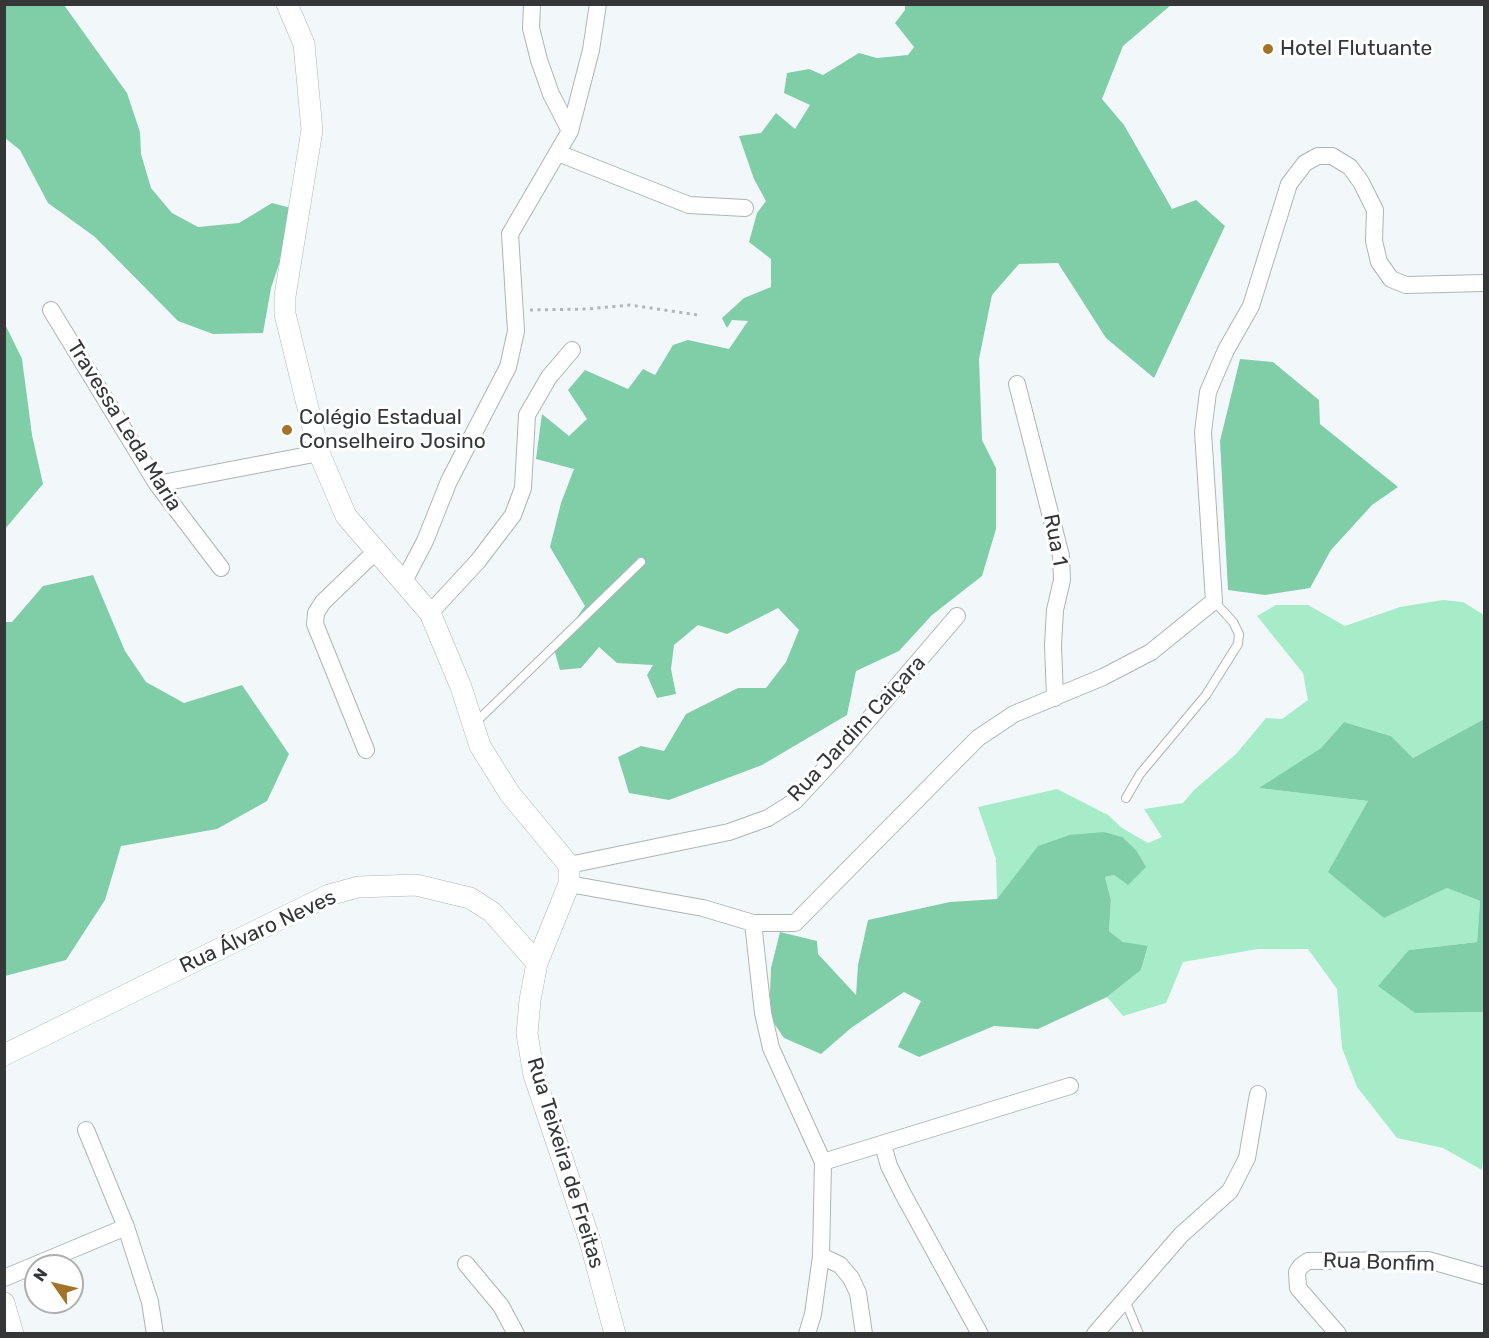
<!DOCTYPE html>
<meta charset="utf-8">
<style>
body{margin:0}
#map{position:relative;width:1489px;height:1338px;overflow:hidden;background:#f2f8fa;font-family:Rubik,sans-serif}
canvas{display:block}
.frame{position:absolute;inset:0;border:6px solid #343637;pointer-events:none}
.north{position:absolute;left:24px;top:1254px;width:60px;height:60px;box-sizing:border-box;background:#fff;border:2px solid #aeafaf;border-radius:50%;rotate:304deg;font-size:16px;font-weight:700;line-height:24px;text-align:center;color:#343637}
.north::after{content:'';display:block;margin:auto;width:21px;height:27px;background:#a37427;clip-path:polygon(50% 0,100% 100%,50% 72%,0 100%)}
</style>
<div id="map">
<canvas width="1489" height="1338"></canvas>
<div class="frame"></div>
<div class="north">N</div>
</div>
<script>
const c = document.querySelector('canvas').getContext('2d');
c.lineJoin = 'round';
function paint(path, color) {
  c.fillStyle = color;
  c.fill(path, 'evenodd');
}
function toPath(rows) {
  const path = new Path2D();
  for (const r of rows) {
    path.moveTo(r[0], r[1]);
    for (let i = 2; i < r.length; i += 2) path.lineTo(r[i], r[i + 1]);
  }
  return path;
}
function strokePath(path, color, width, dash) {
  c.strokeStyle = color;
  c.lineWidth = width;
  c.lineCap = dash ? 'butt' : 'round';
  c.setLineDash(dash || []);
  c.stroke(path);
}
function drawText(font, color, halo, rows, align = 'center') {
  c.font = font + ' Rubik,sans-serif';
  c.lineWidth = 6;
  c.setLineDash([]);
  c.textBaseline = 'middle';
  c.strokeStyle = halo;
  c.fillStyle = color;
  for (const [text, x, y, turn = 0] of rows) {
    c.save();
    c.translate(x, y);
    c.rotate((+turn || 0) * Math.PI / 180);
    c.textAlign = isNaN(turn) ? turn : align;
    if (halo) c.strokeText(text, 0, 0);
    c.fillText(text, 0, 0);
    c.restore();
  }
}
paint(toPath([
 [1443,600,1463,602,1484,615,1484,719,1413,758,1391,736,1344,722,1321,748,1260,788,1368,801,1383,918,1447,888,1480,901,1477,942,1409,950,1415,1013,1484,1012,1484,1150,1482,1170,1443,1148,1397,1138,1357,1087,1342,1048,1337,989,1308,949,1258,949,1183,962,1166,1003,1123,1016,1107,997,1141,970,1148,947,1123,942,1109,931,1111,900,1105,877,1114,875,1128,885,1069,835,1039,846,997,899,996,859,978,807,1057,789,1108,815,1122,828,1148,843,1162,837,1144,809,1183,803,1194,790,1237,753,1266,718,1282,719,1308,700,1303,673,1257,616,1276,605,1308,605,1345,626,1400,607]
]), '#a7ecc9');
paint(toPath([
 [4,5,64,5,127,93,140,132,141,154,151,188,172,213,198,227,239,223,272,203,291,208,285,246,271,288,263,333,213,334,178,321,95,237,48,203,20,150,5,138],
 [905,5,1171,5,1123,46,1102,99,1124,125,1172,209,1196,200,1225,226,1154,378,1106,338,1058,263,1019,264,992,295,979,359,982,440,996,468,996,529,982,576,932,615,899,651,856,671,847,715,762,765,669,800,629,793,618,757,641,746,664,751,686,714,738,688,766,688,786,662,799,630,778,608,727,634,698,625,674,645,671,669,676,694,657,698,647,675,653,665,617,663,599,647,581,668,560,670,554,649,585,606,550,547,561,503,574,469,536,459,542,414,569,436,587,419,568,390,585,370,628,389,643,369,655,375,673,345,688,340,729,349,748,321,732,320,727,328,722,318,744,298,771,287,771,259,749,242,757,213,766,201,754,179,739,136,761,133,776,113,795,129,810,105,784,93,787,73,809,69,823,75,859,53,877,58,908,55,914,47,895,23,905,10],
 [4,322,22,359,32,435,43,484,5,529],
 [1240,359,1273,362,1319,400,1320,424,1398,487,1372,505,1331,550,1310,588,1265,595,1228,590,1220,441],
 [93,575,125,651,146,682,184,703,242,685,289,754,267,801,217,829,121,846,105,900,66,960,5,976,5,622,12,622,43,586],
 [1484,719,1484,1012,1415,1013,1378,986,1409,950,1477,942,1480,901,1447,888,1384,918,1328,872,1368,801,1259,788,1321,748,1344,722,1391,736,1413,758],
 [1104,832,1122,837,1136,850,1146,867,1128,885,1114,875,1105,877,1111,900,1109,931,1123,942,1148,946,1141,970,1107,997,1038,1029,994,1026,919,1057,898,1047,921,1001,904,992,851,1028,821,1054,784,1038,769,1016,771,968,780,932,817,941,818,954,856,995,858,965,868,920,950,902,997,899,1038,846,1069,835]
]), '#80cea8');
const service = toPath([
 [475,723,641,562],
 [1126,798,1140,774,1206,695,1238,644,1239,634,1233,622,1214,601],
 [1125,1300,1139,1334]
]);
const minor = toPath([
 [532,4,531,28,539,60,551,94,570,131],
 [558,153,689,205,745,208],
 [51,310,157,484,221,568],
 [1017,384,1061,556,1062,580,1055,610,1053,645,1055,698],
 [157,484,319,453],
 [403,583,425,541,449,481,508,367,516,331,510,234,570,131,591,50,598,4],
 [430,613,478,561,513,515,523,488,527,415,549,377,572,350],
 [366,750,315,624,316,613,323,602,375,552],
 [569,865,729,832,768,818,795,801,845,747,957,616],
 [569,884,703,908,753,923,795,923,978,738,1014,714,1103,677,1151,652,1214,601,1203,432,1208,392,1226,350,1251,306,1289,184,1305,163,1318,156,1332,156,1350,167,1361,182,1375,210,1374,241,1379,262,1391,279,1406,285,1484,283],
 [753,923,763,1013,771,1048,823,1162,821,1256,813,1314,807,1334],
 [86,1130,126,1227,150,1302,155,1334],
 [883,1145,889,1166,903,1194,980,1334],
 [823,1162,1070,1086],
 [821,1256,840,1265,851,1278,858,1293,864,1334],
 [466,1264,501,1306,516,1334],
 [4,1278,126,1227],
 [1095,1334,1181,1235,1230,1191,1247,1158,1258,1094],
 [1338,1334,1298,1288,1297,1272,1301,1266,1308,1261,1428,1260,1484,1276]
]);
const tertiary = toPath([
 [287,4,304,44,312,130,285,296,285,314,319,453,346,516,430,613,461,687,480,746,510,794,569,865,569,884,537,963,530,1000,527,1034,534,1075,590,1241,615,1334],
 [4,1055,329,895,358,887,416,885,470,898,492,912,537,963],
 [4,1303,13,1334]
]);
strokePath(service, '#aeb4b6', 10);
strokePath(minor, '#aeb4b6', 18);
strokePath(tertiary, '#aeb4b6', 22);
strokePath(toPath([
 [530,310,587,309,630,305,698,315]
]), '#b2b7b8', 3, [3, 4.5]);
strokePath(service, '#fff', 8);
strokePath(minor, '#fff', 16);
strokePath(tertiary, '#fff', 21);
for (const [x, y, r, color] of [
 [1268,49,6,"#a37427"],
 [287,430,6,"#a37427"]
]) {
  const dot = new Path2D();
  dot.arc(x, y, r, 0, 2 * Math.PI);
  c.fillStyle = color;
  c.fill(dot);
  strokePath(dot, '#fff', 2);
}
drawText('21px', '#343637', '#fff', [
 ["Hotel Flutuante",1280,49],
 ["Colégio Estadual",299,418],
 ["Conselheiro Josino",299,442]
], 'left');
drawText('21px', '#343637', '#fff', [
 ["Travessa Leda Maria",124,426,58],
 ["Rua 1",1055,540,79],
 ["Rua Jardim Caiçara",857,729,-47],
 ["Rua Álvaro Neves",258,932,-25],
 ["Rua Teixeira de Freitas",565,1163,73],
 ["Rua Bonfim",1379,1263,2]
]);
</script>
